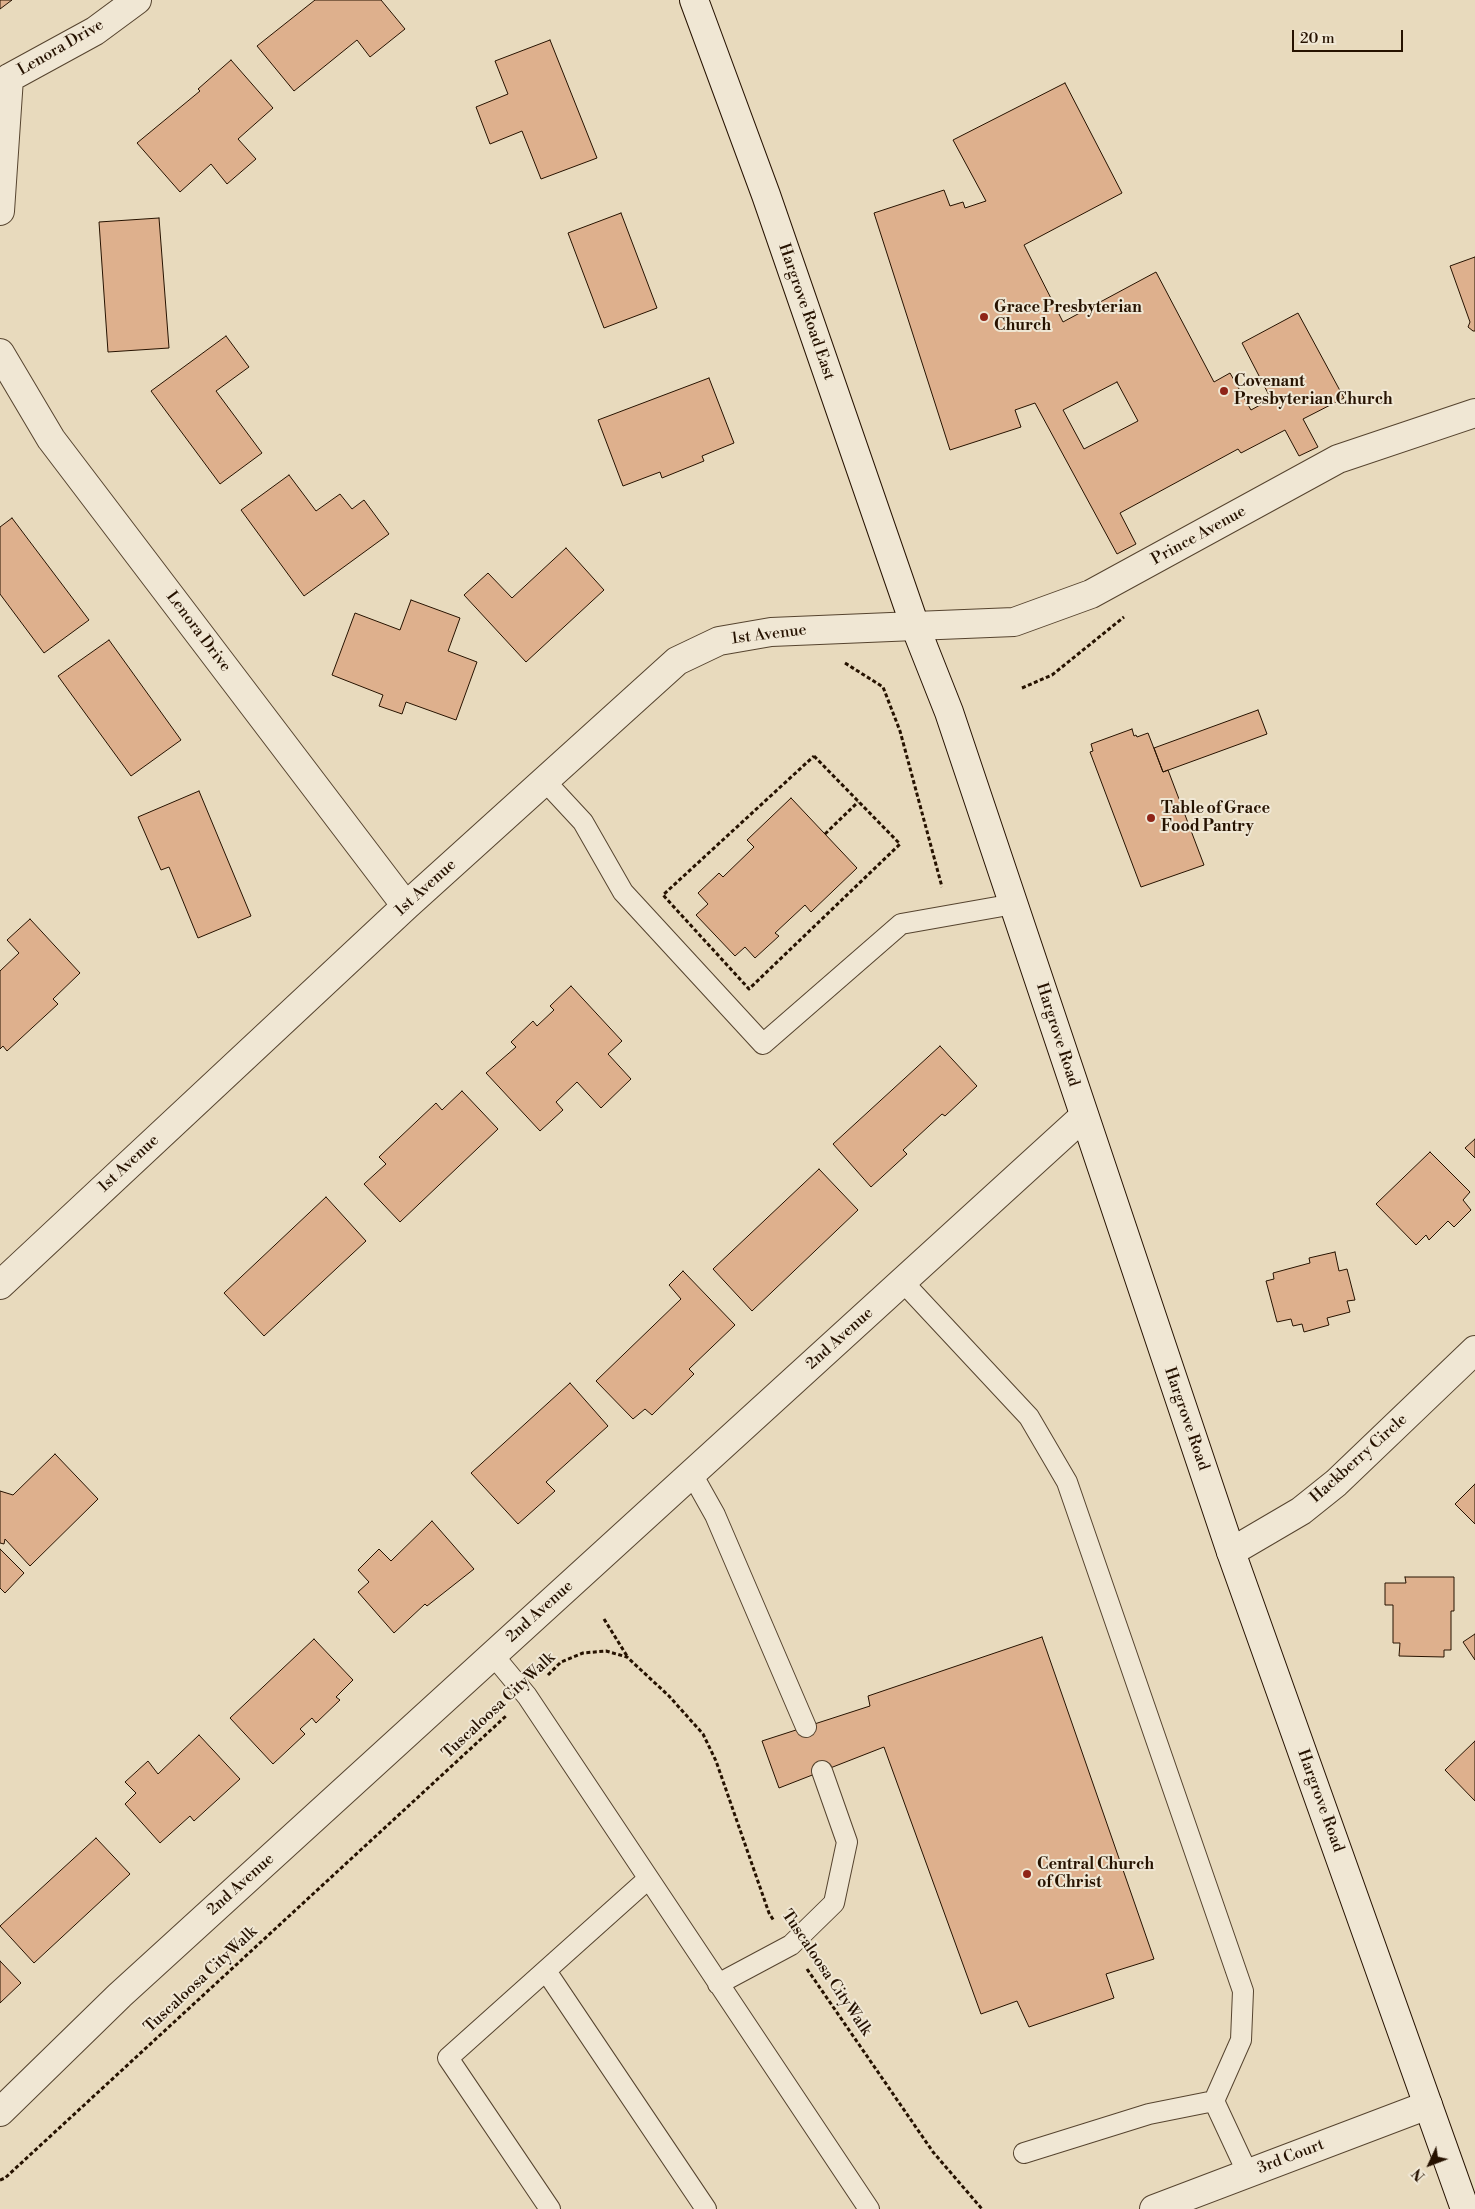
<!DOCTYPE html>
<style>
body{margin:0}
#map{position:relative;width:1475px;height:2209px;overflow:hidden;background:#e8dabd;font-family:"Libre Bodoni",serif}
canvas{display:block}
.north{position:absolute;left:1405px;top:2139px;width:50px;height:50px;-webkit-text-stroke:4px #f0e7d4;paint-order:stroke;rotate:227deg;font-size:14px;font-weight:700;line-height:20px;text-align:center;color:#261200}
.north::after{content:'';display:block;margin:auto;width:18px;height:22px;background:#261200;clip-path:polygon(50% 0,100% 100%,50% 72%,0 100%)}
.scale{position:absolute;left:1292px;top:30px;width:111px;height:22px;box-sizing:border-box;border:2px solid #261200;border-top:0;padding-left:6px;font-size:15px;line-height:18px;white-space:nowrap;color:#261200;-webkit-text-stroke:4px #f0e7d4;paint-order:stroke}
</style>
<div id="map">
<canvas width="1475" height="2209"></canvas>
<div class="north">N</div>
<div class="scale">20 m</div>
</div>
<script>
const c = document.querySelector('canvas').getContext('2d');
c.lineJoin = 'round';
function paint(path, color) {
  c.fillStyle = color;
  c.fill(path, 'evenodd');
}
function toPath(rows) {
  const path = new Path2D();
  for (const r of rows) {
    path.moveTo(r[0], r[1]);
    for (let i = 2; i < r.length; i += 2) path.lineTo(r[i], r[i + 1]);
  }
  return path;
}
function strokePath(path, color, width, dash) {
  c.strokeStyle = color;
  c.lineWidth = width;
  c.lineCap = dash ? 'butt' : 'round';
  c.setLineDash(dash || []);
  c.stroke(path);
}
function drawText(font, color, halo, rows, align = 'center') {
  c.font = font + ' "Libre Bodoni",serif';
  c.lineWidth = 4;
  c.setLineDash([]);
  c.textBaseline = 'middle';
  c.strokeStyle = halo;
  c.fillStyle = color;
  for (const [text, x, y, turn = 0] of rows) {
    c.save();
    c.translate(x, y);
    c.rotate((+turn || 0) * Math.PI / 180);
    c.textAlign = isNaN(turn) ? turn : align;
    if (halo) c.strokeText(text, 0, 0);
    c.fillText(text, 0, 0);
    c.restore();
  }
}
const building = toPath([
 [0,0,12,0,0,9,0,0],
 [315,0,381,0,405,29,370,57,357,40,294,91,257,46,315,0],
 [550,40,597,158,541,179,522,131,490,144,476,107,508,94,495,61,550,40],
 [231,60,273,108,238,139,256,159,227,184,211,164,180,192,137,143,200,91,198,89,231,60],
 [1065,83,1122,193,1024,245,1063,322,1156,272,1214,382,1230,373,1251,410,1271,399,1242,343,1298,313,1344,398,1303,419,1318,447,1299,456,1285,430,1241,453,1238,449,1120,513,1136,544,1117,554,1035,403,1015,410,1021,427,950,450,874,213,944,190,950,206,963,202,965,208,986,201,953,140,1065,83],
 [1117,382,1138,421,1084,449,1063,410,1117,382],
 [621,213,657,308,604,328,568,233,621,213],
 [159,218,169,348,108,352,99,222,159,218],
 [1475,257,1475,331,1473,331,1468,327,1470,322,1450,266,1475,257],
 [226,336,249,367,216,391,262,453,220,484,151,391,226,336],
 [709,378,734,443,702,456,704,461,662,478,660,472,623,486,598,420,709,378],
 [289,475,316,511,340,494,352,509,364,500,389,534,304,596,241,510,289,475],
 [12,518,89,620,44,653,0,594,0,527,12,518],
 [566,548,604,590,526,662,464,595,488,573,512,598,566,548],
 [411,600,460,618,448,651,477,662,456,720,406,702,402,714,379,706,383,695,332,675,355,613,400,630,411,600],
 [109,640,181,740,131,776,58,676,109,640],
 [1258,710,1267,734,1163,772,1154,748,1258,710],
 [1132,729,1134,736,1136,735,1137,737,1148,733,1163,772,1168,770,1204,865,1141,887,1090,752,1093,751,1091,744,1132,729],
 [199,791,251,916,198,938,169,867,161,870,138,817,199,791],
 [791,798,857,868,811,912,805,905,775,933,779,936,755,958,745,947,735,956,696,915,708,904,698,893,719,873,723,877,754,847,747,840,791,798],
 [30,919,80,973,53,999,58,1004,7,1051,3,1046,0,1049,0,971,19,953,7,940,30,919],
 [571,986,622,1041,608,1054,631,1079,601,1108,577,1082,556,1102,563,1110,540,1131,486,1073,516,1047,511,1042,533,1021,537,1026,554,1010,550,1006,571,986],
 [940,1046,977,1086,945,1116,942,1114,903,1150,907,1154,871,1187,833,1144,940,1046],
 [462,1091,498,1129,400,1222,364,1184,386,1164,379,1157,436,1103,442,1110,462,1091],
 [1475,1139,1475,1158,1465,1148,1475,1139],
 [1430,1152,1470,1192,1463,1200,1471,1210,1454,1227,1448,1221,1429,1240,1426,1235,1416,1245,1376,1204,1430,1152],
 [819,1169,858,1210,752,1311,713,1269,819,1169],
 [326,1197,366,1241,264,1336,224,1293,326,1197],
 [1335,1252,1339,1271,1347,1269,1355,1300,1347,1301,1350,1312,1327,1318,1329,1325,1304,1332,1302,1324,1293,1326,1291,1319,1277,1322,1266,1281,1274,1279,1273,1273,1310,1263,1309,1258,1335,1252],
 [683,1271,735,1325,689,1369,694,1374,652,1415,645,1409,633,1419,596,1381,681,1299,669,1285,683,1271],
 [570,1383,608,1426,546,1482,555,1491,518,1524,471,1473,570,1383],
 [55,1454,98,1499,30,1566,5,1539,4,1544,0,1543,0,1491,13,1495,55,1454],
 [1475,1484,1475,1524,1455,1504,1475,1484],
 [432,1521,474,1569,427,1606,425,1604,394,1633,358,1592,369,1582,358,1570,379,1549,391,1561,432,1521],
 [0,1549,24,1573,5,1593,0,1588,0,1549],
 [1405,1577,1454,1577,1454,1611,1451,1611,1451,1650,1444,1650,1444,1657,1399,1656,1400,1643,1393,1643,1393,1605,1385,1605,1385,1583,1406,1583,1405,1577],
 [1475,1634,1475,1660,1463,1642,1475,1634],
 [1042,1637,1154,1959,1106,1974,1114,1998,1029,2027,1017,2001,981,2014,884,1747,779,1788,762,1741,870,1706,868,1696,1042,1637],
 [314,1639,353,1680,336,1697,340,1700,316,1723,312,1718,300,1729,305,1734,273,1764,230,1718,314,1639],
 [199,1735,240,1779,194,1821,190,1816,160,1843,125,1804,136,1793,125,1782,148,1761,158,1774,199,1735],
 [1475,1741,1475,1801,1445,1770,1475,1741],
 [96,1838,130,1874,34,1963,0,1926,96,1838],
 [0,1961,21,1983,0,2003,0,1961]
]);
paint(building, '#deb08d');
strokePath(building, '#261200', 1);
const service = toPath([
 [544,780,583,822,623,892,763,1044,901,924,1014,904],
 [903,1282,1029,1417,1067,1482,1243,1991,1241,2040,1214,2101,1248,2174],
 [692,1474,715,1515,806,1727],
 [493,1655,527,1696,869,2209],
 [546,1971,706,2209],
 [718,1984,791,1945,834,1903,847,1842,822,1771],
 [1024,2153,1149,2114,1214,2101],
 [550,2209,448,2058,648,1879]
]);
const minor = toPath([
 [0,86,9,78,95,31,137,0],
 [0,211,9,78],
 [0,353,51,439,406,906],
 [0,1285,406,906,677,661,719,641,771,632,915,626],
 [1231,1552,1301,1511,1336,1483,1475,1350],
 [0,2112,120,1995,1084,1116],
 [1154,2209,1428,2105]
]);
const tertiary = toPath([
 [915,626,1014,622,1091,594,1338,459,1475,413]
]);
const secondary = toPath([
 [694,0,766,195,915,626,949,712,1231,1552,1465,2209]
]);
strokePath(service, '#56442f', 22);
strokePath(minor, '#56442f', 30);
strokePath(tertiary, '#56442f', 30);
strokePath(secondary, '#261200', 30);
strokePath(toPath([
 [845,663,883,687,900,731,942,887],
 [1022,688,1052,675,1124,617],
 [814,756,900,844,749,989,663,895,814,756],
 [825,834,858,802],
 [604,1619,627,1656],
 [548,1675,561,1662,583,1653,606,1651,627,1657,669,1696,703,1734,716,1761,769,1913,774,1921],
 [807,1969,933,2152,982,2209],
 [0,2180,5,2178,506,1716]
]), '#261200', 3, [4, 2.5]);
strokePath(service, '#f0e7d4', 20);
strokePath(minor, '#f0e7d4', 28);
strokePath(tertiary, '#f0e7d4', 28);
strokePath(secondary, '#f0e7d4', 28);
for (const [x, y, r, color] of [
 [984,317,5,"#8f2418"],
 [1224,391,5,"#8f2418"],
 [1151,818,5,"#8f2418"],
 [1027,1874,5,"#8f2418"]
]) {
  const dot = new Path2D();
  dot.arc(x, y, r, 0, 2 * Math.PI);
  c.fillStyle = color;
  c.fill(dot);
  strokePath(dot, '#f0e7d4', 2);
}
drawText('16px', '#261200', '#f0e7d4', [
 ["Lenora Drive",61,48,-30],
 ["Hargrove Road East",806,312,71],
 ["Prince Avenue",1199,536,-29],
 ["Lenora Drive",198,632,53],
 ["1st Avenue",769,635,-7],
 ["1st Avenue",426,888,-42],
 ["Hargrove Road",1057,1035,72],
 ["1st Avenue",129,1164,-43],
 ["2nd Avenue",840,1339,-42],
 ["Hargrove Road",1186,1419,71],
 ["Hackberry Circle",1359,1459,-42],
 ["2nd Avenue",540,1612,-42],
 ["Tuscaloosa CityWalk",499,1706,-43],
 ["Hargrove Road",1320,1801,70],
 ["2nd Avenue",241,1885,-42],
 ["Tuscaloosa CityWalk",826,1973,56],
 ["Tuscaloosa CityWalk",201,1980,-43],
 ["3rd Court",1291,2157,-21]
]);
drawText('bold 16px', '#261200', '#f0e7d4', [
 ["Grace Presbyterian",994,308],
 ["Church",994,326],
 ["Covenant",1234,382],
 ["Presbyterian Church",1234,400],
 ["Table of Grace",1161,809],
 ["Food Pantry",1161,827],
 ["Central Church",1037,1865],
 ["of Christ",1037,1883]
], 'left');
</script>
